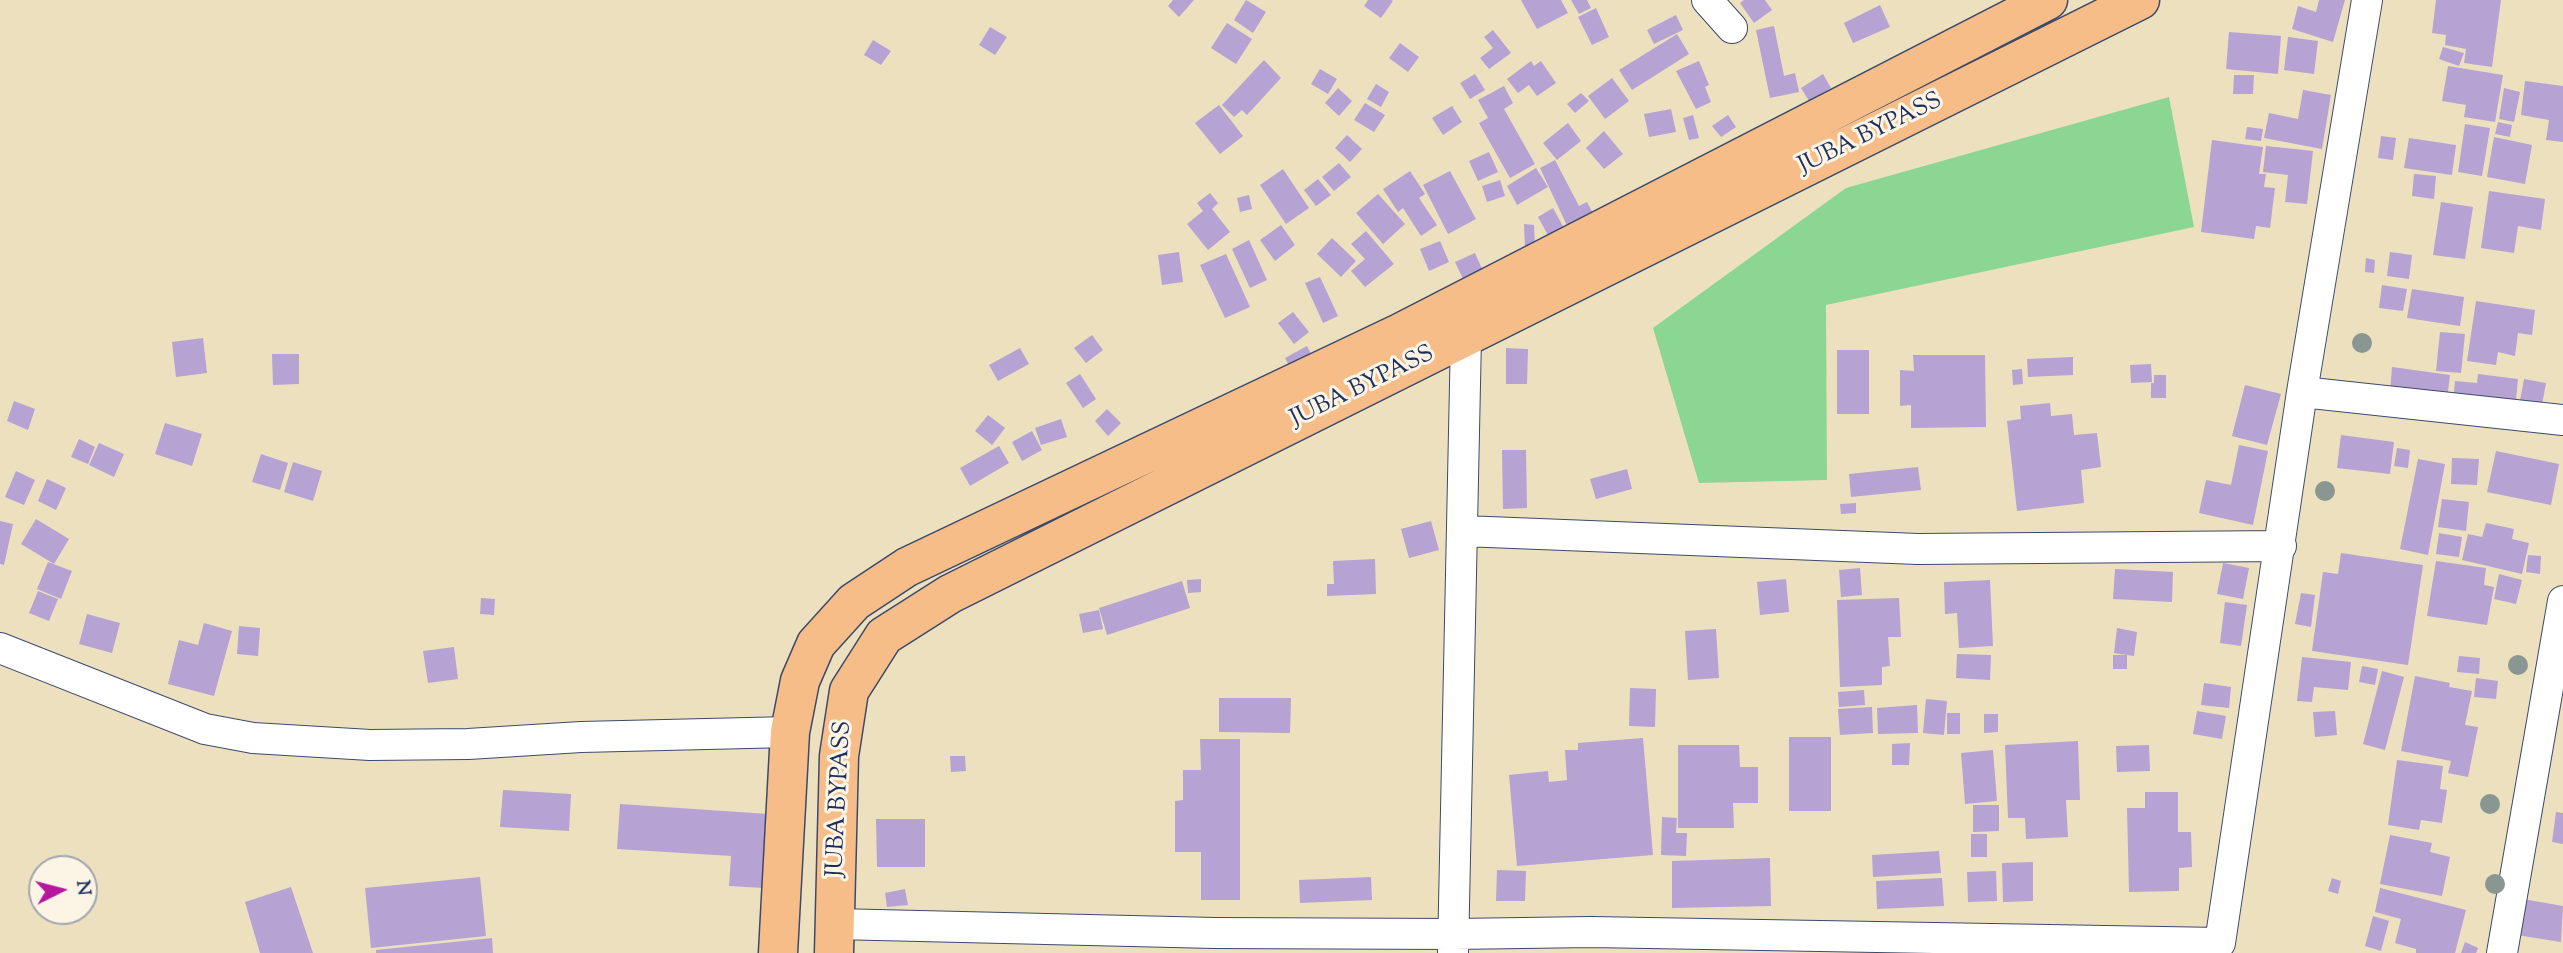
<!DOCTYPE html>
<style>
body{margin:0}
#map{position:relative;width:2563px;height:953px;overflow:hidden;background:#ede0bf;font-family:"Sorts Mill Goudy",serif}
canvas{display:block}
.north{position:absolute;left:28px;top:855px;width:70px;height:70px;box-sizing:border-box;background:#fcf5e5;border:2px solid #a2a6af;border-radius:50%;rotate:84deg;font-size:19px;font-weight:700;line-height:28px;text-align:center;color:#1b2f5e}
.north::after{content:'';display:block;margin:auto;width:24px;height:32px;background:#b5179e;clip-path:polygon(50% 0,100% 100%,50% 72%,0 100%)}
</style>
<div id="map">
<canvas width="2563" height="953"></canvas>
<div class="north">N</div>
</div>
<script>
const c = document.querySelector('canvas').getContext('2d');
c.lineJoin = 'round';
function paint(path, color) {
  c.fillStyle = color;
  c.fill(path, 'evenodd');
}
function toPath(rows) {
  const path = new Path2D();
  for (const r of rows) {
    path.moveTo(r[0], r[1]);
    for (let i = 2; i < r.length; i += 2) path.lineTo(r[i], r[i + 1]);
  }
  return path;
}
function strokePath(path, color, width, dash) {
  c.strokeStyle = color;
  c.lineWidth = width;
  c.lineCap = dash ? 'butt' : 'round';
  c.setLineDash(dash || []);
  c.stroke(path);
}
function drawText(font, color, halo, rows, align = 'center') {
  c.font = font + ' "Sorts Mill Goudy",serif';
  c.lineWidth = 6;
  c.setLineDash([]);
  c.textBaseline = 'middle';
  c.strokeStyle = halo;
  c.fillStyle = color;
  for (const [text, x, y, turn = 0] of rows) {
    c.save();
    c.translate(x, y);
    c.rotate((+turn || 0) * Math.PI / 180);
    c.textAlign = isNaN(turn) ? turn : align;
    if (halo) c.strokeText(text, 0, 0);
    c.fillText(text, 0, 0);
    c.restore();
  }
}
paint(toPath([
 [2169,97,2194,227,1826,305,1827,480,1699,483,1653,328,1846,188]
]), '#8bd693');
paint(toPath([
 [1173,0,1194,0,1179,17,1168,6],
 [1246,0,1266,12,1253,33,1234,20],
 [1368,0,1391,0,1393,1,1381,18,1364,6],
 [1521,0,1561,0,1568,13,1537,29],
 [1571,0,1587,0,1591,8,1579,14],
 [1744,0,1765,0,1772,10,1754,23,1740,3],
 [2319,0,2345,0,2333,42,2292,29,2298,6,2316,12],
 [2436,0,2501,0,2492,67,2464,63,2466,49,2445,45,2446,35,2432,33],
 [1880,5,1890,27,1853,43,1844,23],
 [1596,8,1609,37,1592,45,1578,17],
 [1676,15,1683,30,1654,44,1647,30],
 [1227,23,1252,39,1236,64,1211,48],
 [1774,26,1784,76,1795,73,1799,92,1770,98,1756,30],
 [990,27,1007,37,995,55,979,45],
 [1493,30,1511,53,1489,69,1480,58,1493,48,1484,37],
 [2229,32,2281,36,2278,74,2226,69],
 [1677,34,1689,54,1632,90,1619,70],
 [2288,37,2318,41,2314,74,2284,70],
 [873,40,891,51,881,65,864,55],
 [1400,43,1419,57,1408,72,1389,58],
 [2443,47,2464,53,2459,66,2439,59],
 [1264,60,1281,78,1247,115,1242,110,1234,117,1222,105],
 [1531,61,1534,66,1541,61,1556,83,1537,96,1529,85,1518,93,1507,79],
 [1699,61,1709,85,1705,87,1711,102,1696,109,1676,71],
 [2448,66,2503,75,2495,122,2464,117,2466,105,2442,101],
 [1320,69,1337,79,1328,94,1311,84],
 [1475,74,1485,90,1470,99,1460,83],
 [1823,74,1831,88,1809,101,1801,88],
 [2234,75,2254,75,2253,94,2233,94],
 [1612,78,1629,101,1605,119,1588,96],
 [2525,81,2563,86,2563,142,2546,140,2549,120,2521,115],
 [1376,84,1389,92,1381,107,1367,99],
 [1504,86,1513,103,1504,109,1535,164,1510,178,1479,123,1488,118,1478,100],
 [1338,88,1352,101,1339,116,1325,103],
 [2504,88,2520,92,2514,122,2499,119],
 [2303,90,2331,95,2322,149,2264,138,2269,113,2298,119],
 [1581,93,1589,101,1575,113,1567,104],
 [1365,103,1385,115,1374,132,1354,120],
 [1219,105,1243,136,1220,154,1195,123],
 [1452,106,1462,122,1443,135,1432,118],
 [1671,109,1676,132,1649,137,1644,114],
 [1693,115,1699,138,1689,140,1683,118],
 [1728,115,1736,127,1721,137,1712,126],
 [2498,122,2512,125,2510,137,2495,134],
 [1568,123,1581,141,1557,160,1543,143],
 [2465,124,2490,128,2482,176,2458,172],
 [2247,127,2263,129,2261,141,2245,139],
 [1604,131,1623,154,1604,169,1586,148],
 [1347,135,1362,149,1350,162,1335,148],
 [2381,136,2396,138,2393,160,2378,158],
 [2494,137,2532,145,2525,184,2487,177],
 [2409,138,2456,145,2452,175,2404,168],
 [2212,140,2263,147,2259,174,2266,174,2264,187,2275,188,2270,228,2256,226,2254,239,2201,232],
 [2266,146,2313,151,2307,204,2285,202,2288,175,2263,172],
 [1489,152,1498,172,1478,181,1469,161],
 [1555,160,1579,206,1587,202,1596,219,1570,232,1540,168],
 [1339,163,1351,177,1334,191,1322,177],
 [1536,168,1548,187,1517,205,1507,186],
 [1283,169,1309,208,1286,224,1260,185],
 [1410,171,1425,194,1419,198,1437,225,1421,236,1403,208,1398,212,1383,189],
 [1450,171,1476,219,1448,234,1423,185],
 [2414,174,2436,176,2434,199,2412,196],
 [1318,179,1331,195,1316,206,1304,190],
 [1500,180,1505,196,1487,202,1482,186],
 [2489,191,2545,199,2541,230,2518,226,2514,253,2481,248],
 [1210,193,1218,203,1212,209,1230,232,1208,250,1187,224,1203,211,1197,203],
 [1378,194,1405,224,1383,244,1356,213],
 [1249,195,1252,209,1240,212,1237,198],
 [2441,202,2473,207,2465,259,2433,255],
 [1553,208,1564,228,1549,237,1538,217],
 [1524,224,1534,225,1535,249,1525,249],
 [1281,225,1295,245,1275,261,1260,240],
 [1366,231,1394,264,1365,287,1351,271,1365,259,1351,244],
 [1332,238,1356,261,1341,277,1317,254],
 [1249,240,1267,280,1250,288,1232,249],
 [1440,241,1449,262,1429,271,1420,249],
 [1179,252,1183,282,1162,285,1158,255],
 [2390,252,2412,255,2409,279,2387,276],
 [1475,253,1483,271,1463,279,1455,262],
 [1226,254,1250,307,1225,318,1200,265],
 [2366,258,2375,260,2374,273,2365,272],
 [1320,277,1338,316,1323,323,1305,283],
 [2382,285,2407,289,2403,311,2379,308],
 [2412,289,2464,297,2460,326,2407,318],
 [2476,301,2535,310,2532,335,2518,333,2515,356,2498,352,2496,365,2467,361],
 [1293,312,1309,332,1294,344,1278,323],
 [2440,332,2465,334,2461,373,2436,371],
 [1092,335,1103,350,1086,363,1074,348],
 [203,338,207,373,176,377,172,342],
 [1307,346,1315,362,1293,373,1285,358],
 [1020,348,1029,364,998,381,989,365],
 [1506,348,1528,349,1527,384,1506,384],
 [1837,350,1869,350,1869,414,1837,414],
 [272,354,299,354,299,384,273,385],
 [1913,355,1985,355,1986,427,1911,428,1911,405,1900,406,1900,370,1914,371],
 [2073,357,2073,375,2028,377,2027,359],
 [2151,364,2152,382,2131,383,2130,365],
 [2392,367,2450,375,2447,400,2390,392],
 [2022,369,2023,384,2013,385,2012,370],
 [1080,374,1096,399,1083,408,1066,383],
 [2478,374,2518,379,2515,410,2453,402,2455,381,2477,383],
 [2154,375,2166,375,2166,398,2151,398,2151,383,2154,383],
 [2524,379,2546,383,2540,416,2518,411],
 [2245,385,2281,394,2267,445,2232,436],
 [14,401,35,409,28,430,7,421],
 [2050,403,2051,416,2072,414,2074,435,2097,433,2101,467,2081,470,2084,503,2017,511,2007,421,2021,419,2020,406],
 [1107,409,1121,423,1108,436,1095,421],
 [988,415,1005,428,992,445,975,431],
 [1061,419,1067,437,1041,445,1035,428],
 [165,423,202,434,192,466,155,454],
 [1032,431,1042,450,1022,461,1012,442],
 [2341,435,2394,442,2390,474,2337,468],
 [79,439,95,447,88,464,71,457],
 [99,443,124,454,114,477,89,465],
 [2239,445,2268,451,2253,525,2199,513,2206,480,2231,485],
 [999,446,1009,463,970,486,960,468],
 [2397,448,2410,450,2408,468,2394,466],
 [1502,450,1526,450,1527,508,1503,509],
 [2496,451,2559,464,2551,505,2487,492],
 [261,454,288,463,280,490,252,482],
 [2452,458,2479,459,2477,485,2451,484],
 [2418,459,2445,464,2428,555,2400,549],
 [293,462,322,471,313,501,284,492],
 [1918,467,1921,490,1851,497,1849,474],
 [1627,469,1632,489,1596,499,1590,479],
 [16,471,35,480,24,505,5,497],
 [47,479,66,488,56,510,38,501],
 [2442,499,2469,502,2466,531,2438,527],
 [1856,503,1856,513,1841,514,1840,504],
 [36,519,69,539,54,564,21,544],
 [0,521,13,524,4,565,0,564],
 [1431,521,1439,550,1409,558,1401,529],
 [2486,523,2514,529,2512,539,2529,543,2522,574,2462,560,2468,534,2482,537],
 [2439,533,2462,537,2459,557,2436,554],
 [2341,553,2423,565,2408,665,2312,651,2323,572,2338,574],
 [2528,555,2541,556,2540,574,2526,572],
 [1375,559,1376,594,1327,596,1327,584,1334,584,1333,561],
 [2436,561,2486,568,2484,585,2494,587,2487,625,2427,616],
 [48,562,72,571,61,599,37,589],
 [2223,563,2249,568,2243,599,2217,594],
 [1860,568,1862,595,1841,597,1839,570],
 [2115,569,2173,572,2172,602,2113,599],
 [2499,574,2522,580,2516,604,2494,599],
 [1201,579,1201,592,1188,593,1187,580],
 [1786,579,1789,612,1760,615,1757,582],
 [1990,580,1993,646,1959,648,1957,613,1945,614,1944,582],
 [1182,581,1190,608,1107,635,1099,608],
 [38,591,58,599,49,621,29,613],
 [2301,593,2315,595,2311,627,2295,624],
 [481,598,495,599,494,615,480,614],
 [1899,598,1901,637,1888,637,1890,666,1882,667,1882,685,1840,687,1837,600],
 [2225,602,2247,605,2241,646,2220,643],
 [1099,610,1103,629,1083,633,1079,614],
 [87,614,120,623,112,653,79,644],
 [204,623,232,631,214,696,168,684,179,640,198,645],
 [239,626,260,628,258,656,237,654],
 [2117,628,2137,632,2134,656,2114,653],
 [1716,629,1719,678,1688,680,1685,631],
 [454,647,458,679,428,683,423,651],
 [1957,654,1991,655,1990,680,1956,678],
 [2113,655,2127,655,2127,669,2113,669],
 [2459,656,2480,658,2479,674,2457,672],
 [2302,657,2351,662,2348,690,2314,687,2312,702,2297,701],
 [2362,666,2378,669,2375,685,2359,682],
 [2382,671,2404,677,2385,750,2363,744],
 [2415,676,2450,683,2449,687,2472,691,2465,725,2478,727,2468,777,2448,773,2451,761,2401,751],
 [2476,678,2498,681,2496,699,2474,697],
 [2204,683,2231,687,2229,708,2201,705],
 [1630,688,1656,689,1655,727,1629,726],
 [1864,690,1865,705,1839,707,1838,692],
 [1219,698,1291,698,1290,733,1219,732],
 [1926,699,1947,701,1944,735,1923,733],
 [1917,705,1918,733,1878,734,1877,708],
 [1872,707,1873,733,1840,735,1838,709],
 [2197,711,2226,716,2222,739,2193,734],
 [2335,711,2337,735,2315,737,2313,712],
 [1947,713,1960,713,1960,734,1947,734],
 [1984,714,1998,714,1998,732,1984,733],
 [1789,737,1831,737,1831,811,1789,811],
 [1643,738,1653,855,1517,866,1509,775,1548,771,1549,782,1567,780,1565,750,1578,750,1578,743],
 [1200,739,1240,739,1240,900,1201,900,1201,852,1175,852,1175,801,1183,800,1183,770,1201,770],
 [2078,741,2080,800,2066,800,2068,837,2026,839,2025,818,2008,818,2005,745],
 [1910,743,1909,765,1892,765,1892,744],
 [1678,745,1739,745,1740,767,1758,767,1758,803,1733,803,1734,828,1678,828],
 [2149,745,2150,771,2117,772,2116,746],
 [1993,750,1997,801,1965,804,1961,753],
 [950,756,965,756,966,771,951,772],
 [2397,760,2443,766,2440,789,2447,790,2442,823,2421,820,2419,830,2388,825],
 [503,790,571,794,569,831,500,827],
 [2145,792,2178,792,2178,832,2191,832,2192,867,2179,868,2179,891,2129,892,2127,808,2145,808],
 [620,804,768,814,763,888,729,886,731,856,617,849],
 [1973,805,1999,805,1999,831,1973,832],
 [2556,812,2563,813,2563,844,2552,842],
 [1662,817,1677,818,1676,833,1687,833,1686,856,1661,855],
 [876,819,925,819,925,867,877,867],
 [1971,834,1987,834,1987,857,1971,857],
 [2390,835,2432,843,2430,852,2450,857,2442,896,2380,884],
 [1939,851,1941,873,1873,877,1872,855],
 [1770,858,1771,906,1672,908,1672,861],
 [2033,862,2033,901,2003,902,2002,863],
 [1497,870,1526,871,1525,901,1496,901],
 [1996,871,1997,901,1968,902,1967,872],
 [480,877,486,936,371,948,365,888],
 [1371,877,1372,900,1300,903,1299,880],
 [1942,878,1944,906,1877,909,1876,881],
 [2332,878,2341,881,2338,894,2328,891],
 [291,887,313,953,260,953,245,902],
 [2380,888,2466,910,2455,953,2416,953,2416,949,2395,943,2401,919,2375,912],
 [905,889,908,905,887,907,885,893],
 [2517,898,2563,906,2561,942,2510,934],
 [2373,916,2389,921,2381,951,2365,946],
 [492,938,493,953,376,953,376,950],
 [2465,942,2478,948,2476,953,2461,953]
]), '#b6a2d3');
const street = toPath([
 [1707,0,1732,28],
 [2302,392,2563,420],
 [1463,531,1918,549,2281,546],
 [0,648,205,729,253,738,370,745,468,744,581,737,790,732],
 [835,924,1215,933,1454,934,1591,932,2220,943],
 [1453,952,1466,337],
 [2212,953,2220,943,2302,392,2367,0],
 [2502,953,2563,601]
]);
const primary = toPath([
 [778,953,790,732,800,681,816,644,854,602,907,567,1400,333,2048,0],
 [834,953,839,756,849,691,884,636,950,594,2140,0]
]);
strokePath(street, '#3a4a6d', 32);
strokePath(primary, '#3a4a6d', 41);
strokePath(street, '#fff', 30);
strokePath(primary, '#f7bd88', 38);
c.fillStyle = '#899691';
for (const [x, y] of [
 [2362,343],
 [2325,491],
 [2518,665],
 [2490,804],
 [2495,884]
]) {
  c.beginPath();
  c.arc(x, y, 10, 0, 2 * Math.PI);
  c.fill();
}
drawText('24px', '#1b2f5e', '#fcf5e5', [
 ["JUBA BYPASS",1871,135,-26],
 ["JUBA BYPASS",1363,388,-26],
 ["JUBA BYPASS",841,799,-87]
]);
</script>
